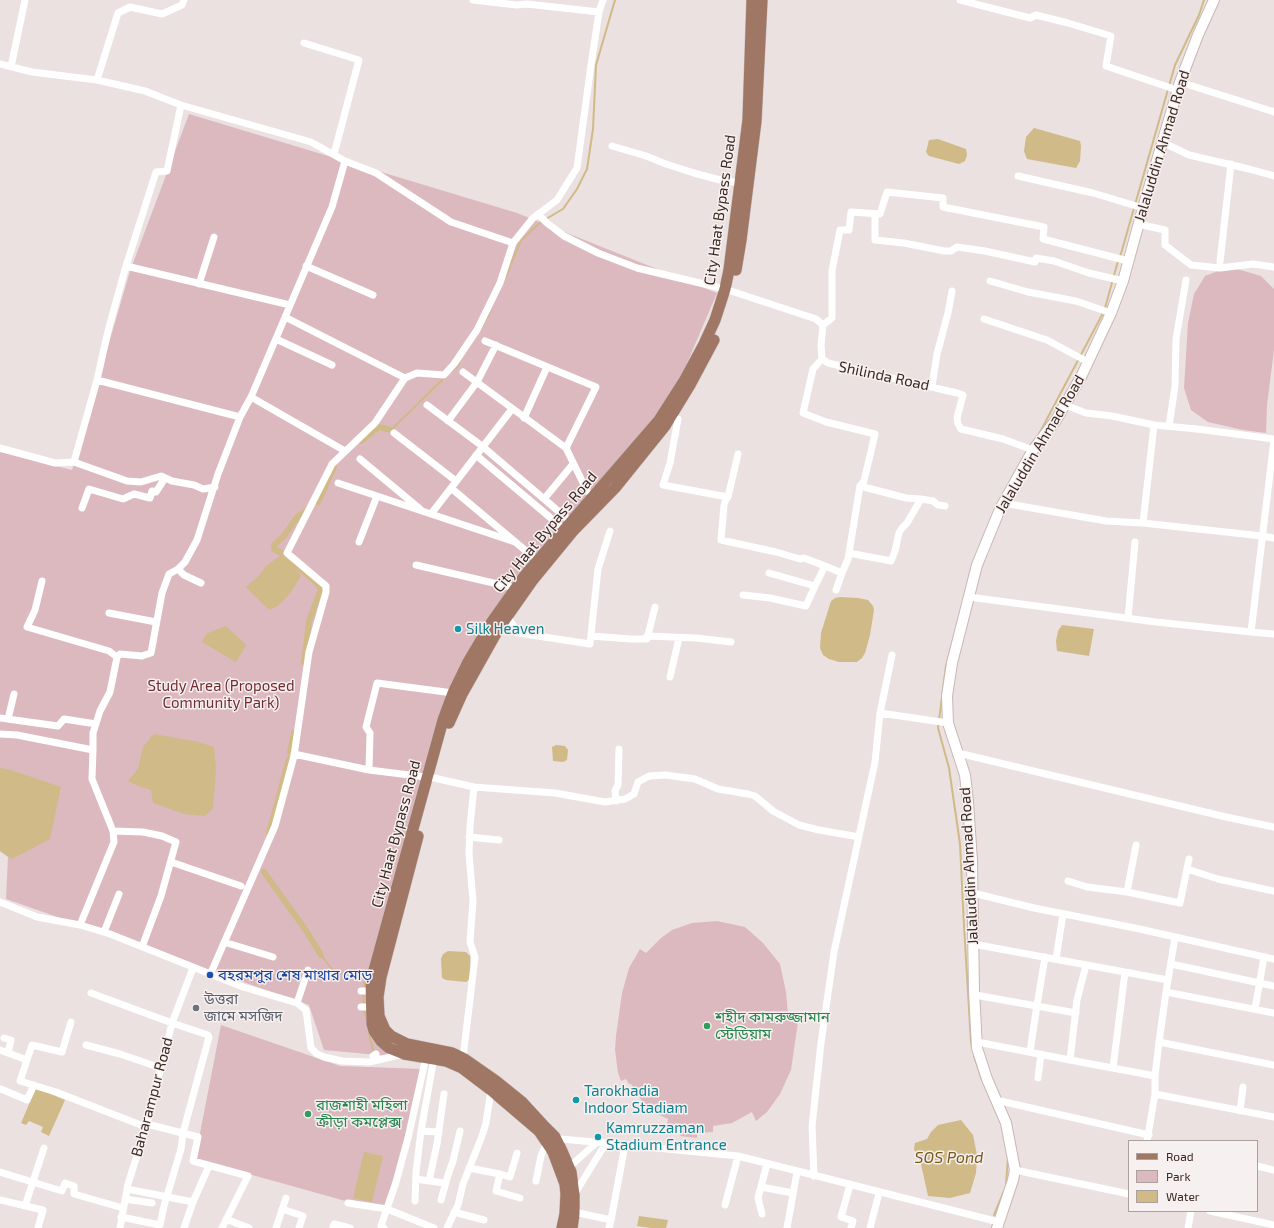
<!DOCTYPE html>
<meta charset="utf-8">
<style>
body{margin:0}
#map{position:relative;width:1274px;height:1228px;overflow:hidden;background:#ebe1e0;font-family:"Exo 2",sans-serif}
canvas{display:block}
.legend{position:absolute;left:1128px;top:1140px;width:130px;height:72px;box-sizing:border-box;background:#f7f0f0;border:1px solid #aca09d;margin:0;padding:5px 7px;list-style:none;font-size:12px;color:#3b2821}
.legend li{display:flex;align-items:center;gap:8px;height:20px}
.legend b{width:20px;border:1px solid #aca09d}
</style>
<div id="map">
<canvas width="1274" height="1228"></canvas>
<ul class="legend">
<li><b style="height:5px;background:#a07665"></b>Road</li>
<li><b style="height:11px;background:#dcb9bf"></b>Park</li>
<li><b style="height:11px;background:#cfba88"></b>Water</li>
</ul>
</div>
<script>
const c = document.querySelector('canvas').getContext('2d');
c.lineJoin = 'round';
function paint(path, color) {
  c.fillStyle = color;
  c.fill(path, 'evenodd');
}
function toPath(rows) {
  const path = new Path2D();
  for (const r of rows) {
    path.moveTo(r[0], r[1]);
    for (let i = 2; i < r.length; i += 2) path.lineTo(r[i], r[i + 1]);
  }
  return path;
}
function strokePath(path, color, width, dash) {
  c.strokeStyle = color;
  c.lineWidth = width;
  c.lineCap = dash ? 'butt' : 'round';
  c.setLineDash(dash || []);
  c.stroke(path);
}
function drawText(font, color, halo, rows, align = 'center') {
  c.font = font + ' "Exo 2","Noto Sans Bengali",sans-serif';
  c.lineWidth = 3;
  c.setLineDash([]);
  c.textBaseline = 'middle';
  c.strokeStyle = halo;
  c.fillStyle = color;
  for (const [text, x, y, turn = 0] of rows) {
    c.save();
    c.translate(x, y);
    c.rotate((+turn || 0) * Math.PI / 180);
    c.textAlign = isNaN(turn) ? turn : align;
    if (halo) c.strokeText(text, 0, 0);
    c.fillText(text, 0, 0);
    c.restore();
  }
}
paint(toPath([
 [189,114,517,213,717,293,673,396,454,685,370,966,370,1037,389,1056,324,1050,309,1005,6,899,8,857,0,851,0,452,72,470,130,271],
 [1237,269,1261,276,1274,289,1274,350,1267,405,1266,433,1243,430,1208,422,1191,410,1184,388,1188,323,1194,294,1205,276,1218,271],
 [717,921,745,927,763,943,780,964,786,992,788,1014,799,1015,791,1070,780,1094,767,1112,756,1121,752,1112,732,1123,713,1126,713,1132,697,1133,697,1138,680,1136,680,1128,667,1126,668,1119,657,1114,642,1101,631,1084,629,1084,626,1079,621,1081,618,1073,615,1050,616,1036,622,993,629,968,640,949,646,953,661,938,672,930,692,923],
 [221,1025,340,1066,423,1069,385,1212,195,1159]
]), '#dcb9bf');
paint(toPath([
 [1034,128,1080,141,1081,146,1080,161,1076,168,1027,159,1024,151,1026,137],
 [938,139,966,149,967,155,965,161,959,164,929,156,926,152,929,140],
 [280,556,290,561,301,576,291,592,278,606,269,610,246,587,258,577,266,566],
 [840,597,858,598,868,600,873,606,874,610,870,635,865,653,862,658,857,662,839,662,829,659,823,655,820,648,821,633,831,601,835,598],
 [1062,625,1094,629,1089,656,1057,651,1056,641,1058,631],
 [226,626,246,645,236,662,202,642,206,634],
 [154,734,199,742,214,747,216,769,213,808,205,816,184,814,153,803,151,790,138,786,128,781,138,769,143,747],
 [556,745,565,746,568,750,567,760,563,762,553,761,552,747],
 [0,768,11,770,61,787,50,839,12,859,0,851],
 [448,951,466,952,470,956,471,978,466,982,446,980,442,978,441,959,443,954],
 [36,1088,65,1100,49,1136,41,1132,43,1127,29,1121,26,1125,21,1123],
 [961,1120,973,1135,977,1155,976,1173,970,1193,950,1198,928,1196,921,1164,914,1149,915,1143,927,1139,931,1132,938,1125],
 [364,1152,383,1156,372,1202,353,1198],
 [639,1216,668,1220,666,1228,651,1228,637,1226]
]), '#cfba88');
strokePath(toPath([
 [546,219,563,209,577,189,587,169,593,129,596,65,615,0],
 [1120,257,1175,65,1199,15,1204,0],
 [506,276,521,240,542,221],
 [1105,308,1118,261],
 [479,332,491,310],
 [452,371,457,367,460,361],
 [391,430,444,378],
 [1039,434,1103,313],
 [953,640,946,666,938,728,949,768,960,844,964,926,971,1042,972,1047],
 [321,955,331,968,336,972,364,977,365,980,364,989],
 [363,995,364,1004],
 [364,1009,367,1021],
 [369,1033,373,1050],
 [974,1056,982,1080],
 [1006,1185,1008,1157],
 [994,1215,1004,1191]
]), '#cfba88', 2);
strokePath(toPath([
 [361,441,379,427,391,430],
 [318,502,334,467],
 [304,663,309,621,321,589,316,582,295,565,285,555,274,549,274,545,284,536,298,516,310,509],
 [290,752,294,733],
 [269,833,289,759],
 [264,872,307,932,321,955]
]), '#cfba88', 6);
const secondary = toPath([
 [997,1228,1013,1180,1015,1170,1006,1123,987,1079,977,1048,974,991,972,861,968,802,965,775,948,723,947,696,952,663,977,565,1000,509,1033,450,1056,420,1081,377,1111,313,1123,281,1143,208,1180,82,1198,35,1214,0]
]);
const primary = toPath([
 [736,270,741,240,756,121,762,0],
 [449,723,462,694,499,628,532,581,573,531,615,488,665,426,690,385,714,340],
 [418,836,381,977,378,997,379,1016,385,1030,391,1036,407,1044,452,1053,463,1058,496,1081,522,1102,545,1127,555,1137,561,1149,571,1172,574,1195,574,1214,572,1228],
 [562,1228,565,1214,566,1194,565,1184,553,1152,539,1131,491,1090,462,1068,446,1061,404,1054,389,1048,381,1041,374,1031,372,1024,371,981,443,720,453,693,468,662,491,623,525,575,659,420,684,381,704,344,715,320,725,289,729,270,748,120,752,0]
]);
strokePath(secondary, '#cab7b3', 12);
strokePath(primary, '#c4bebc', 12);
strokePath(toPath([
 [473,0,517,5,527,4,599,12],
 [960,0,1030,18,1036,15,1068,23,1111,36,1106,66,1177,90],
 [304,43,359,60,334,154],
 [0,64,32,72,97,80,145,91,181,105,311,142,345,161,376,173,451,222,513,243],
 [11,67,25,0],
 [97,80,118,13,130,7,162,14,182,5,184,0],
 [1180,82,1274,112,1274,111],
 [1162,142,1189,155,1249,169,1274,176],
 [612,146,646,156,666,164,694,173,720,180,740,183],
 [1018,176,1093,193,1143,208],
 [538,214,547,223,564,236,598,253,637,268,725,289,816,319,823,325,821,345,822,359,828,363,957,393,963,395,957,418,958,424,961,429,1003,439,1033,450],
 [875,214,875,240,904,243,944,251,951,251,957,247,985,251,1035,262,1036,258,1054,261,1089,273,1123,281],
 [1138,224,1165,230,1165,245,1191,265,1220,268,1253,264,1274,267],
 [1220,262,1231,164],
 [126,266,156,172,167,171,181,105],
 [306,266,373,295],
 [990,281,1028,292,1076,301,1111,313],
 [199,284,214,237],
 [285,317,405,378],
 [984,319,1047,340,1088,362],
 [823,325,832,318,832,271,840,230,849,230,851,212,880,214,887,192,943,198,943,207,1044,227,1043,239,1128,261],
 [276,339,332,365],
 [485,341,596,387,566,448],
 [822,359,813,369,803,413,826,422,875,434,864,481,860,486,848,559,842,573,825,566],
 [463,372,566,448,587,491],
 [932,386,937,354,948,313,952,291],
 [251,397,345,451],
 [427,405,482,446,571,522],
 [1065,405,1086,413,1112,416,1154,425,1197,429,1274,439],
 [240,417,97,380,108,331,126,266,290,305],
 [524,418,547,367],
 [678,419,670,463,663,485,728,497,738,454],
 [448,421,477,382,496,345],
 [1169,426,1175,386,1176,339,1186,280],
 [394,433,456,481],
 [1274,440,1251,632,1274,634],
 [0,448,55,463,74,462,127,481,141,482,161,476,172,481,194,485,203,489,215,487],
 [476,455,565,530],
 [360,459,420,509],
 [74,462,97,380],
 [338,483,515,542],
 [451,488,532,556],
 [727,496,724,505,721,540,776,552,800,559,804,558,825,566,815,586],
 [544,499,573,464],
 [921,499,933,501,938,505,945,506],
 [1003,503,1106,521,1143,523,1262,536,1274,538],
 [82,508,89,489,123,499,134,494,150,498,152,491,156,492,165,478],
 [431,514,512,409],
 [1143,523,1154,425],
 [359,542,377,496],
 [849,553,891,561,895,551,899,533,902,528,907,523,921,499,906,498,860,486],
 [416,565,515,588],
 [178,569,184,575,201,583],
 [42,581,35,610,27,627,109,651,117,657],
 [836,590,842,573],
 [743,595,770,598,806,606,815,586,769,573],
 [969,597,1156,622,1251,632],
 [109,613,156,622],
 [507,616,518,633,590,644,598,569,610,531],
 [1128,618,1135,542],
 [591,636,631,639,647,639,655,607],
 [647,636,696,638,731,642],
 [670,677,679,638],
 [880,713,948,723],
 [0,718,58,726,64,719,96,724],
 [8,719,14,694],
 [0,734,17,735,93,750],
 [958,753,1226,817,1274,827],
 [294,754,369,770,434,778,474,787,555,793,605,802,625,799,634,794,638,782,649,776,665,775,695,779,718,789,748,794,755,796,773,811,799,825,819,830,859,837],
 [369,770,370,733,366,727,377,683,453,693],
 [616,801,615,791,618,785,619,749],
 [113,831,143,832,162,836,176,842,161,896,142,947],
 [469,837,499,840],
 [1136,845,1127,892,1180,903,1189,859],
 [171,862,241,886],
 [1187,869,1218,879,1274,891],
 [1068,881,1087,887,1127,892],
 [973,893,1034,908,1135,928,1274,959],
 [0,902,37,917,80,925,110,934,243,987,297,1003,306,1010,311,1048,317,1054,324,1057,342,1061,369,1062,404,1054],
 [80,925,114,842,113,831,92,779,93,750,93,733,100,711,110,692,117,657,120,654,142,656,151,653,162,593,169,574,178,569,185,562,197,540,218,474,240,417,251,397,332,207,345,161],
 [104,932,119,894],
 [224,942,273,957],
 [973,944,1168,980,1166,992,1274,1013],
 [1056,959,1063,914],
 [1171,964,1274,986],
 [210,975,275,826,294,756,309,652,326,592,326,586,287,553,332,464,375,423,405,378,417,373,444,375,454,364,477,330,500,283,513,243,533,218,557,200,577,168,591,65,599,12,603,0],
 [1168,980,1175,937],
 [361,991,365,991],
 [91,993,172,1023,208,1035,209,1037,183,1133,181,1149,164,1206,160,1225,121,1217],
 [975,995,1076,1013],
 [297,1003,308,970],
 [361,1007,366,1007],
 [1255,1009,1264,957],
 [4,1038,11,1040,8,1053,27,1060,20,1081,56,1092,146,1127],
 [977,1042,1070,1060,1077,1000,1086,965],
 [1159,1042,1274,1065],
 [86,1045,120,1054,161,1068],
 [0,1050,8,1053],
 [1030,1052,1037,1005,1045,957],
 [373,1056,376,1054],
 [463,1058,475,957,470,942,473,901,469,854,470,826,474,787],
 [27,1060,32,1045,62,1052,71,1022],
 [1070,1060,1155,1076],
 [1113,1068,1125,972],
 [1038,1078,1041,1054],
 [1,1089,27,1100,34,1085],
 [1155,1094,1274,1117],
 [996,1100,1149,1135],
 [1240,1111,1243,1087],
 [147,1124,198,1137,193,1161,248,1176,222,1228],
 [421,1131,439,1132],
 [555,1137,560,1139,606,1143,574,1195],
 [1147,1141,1155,1094,1155,1076,1159,1042,1166,992],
 [606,1143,738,1156,999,1222],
 [1257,1166,1274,1170],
 [469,1168,500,1174,496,1191,520,1198],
 [566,1170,596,1143],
 [1015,1170,1129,1194],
 [0,1172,62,1191,65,1183,74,1186,74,1194,123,1208],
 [500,1174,510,1177,517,1153],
 [814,1176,812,1126,821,1043,834,952,875,762,880,713,892,655],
 [416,1179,429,1181,437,1144,444,1094],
 [429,1181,445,1183],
 [536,1181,541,1156,547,1142],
 [850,1185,841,1217,853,1221,851,1228],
 [761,1187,793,1193],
 [127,1189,193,1202],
 [125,1199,152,1203],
 [0,1200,43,1210,38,1228],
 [441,1200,448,1175,453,1161,460,1131],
 [415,1201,416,1172,421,1131,434,1058],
 [348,1203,387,1209,434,1228],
 [725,1205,738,1156],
 [25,1206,44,1148],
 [282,1209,303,1216,299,1228],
 [1210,1211,1274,1225],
 [454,1212,484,1220],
 [574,1212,611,1220,609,1228],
 [762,1214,758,1198,767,1164],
 [226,1219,249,1228],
 [611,1220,625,1145],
 [120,1228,128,1184,147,1124,172,1023,193,968],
 [184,1228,193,1202,209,1166],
 [276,1228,286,1198],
 [333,1228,334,1224,350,1228],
 [384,1228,381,1226,396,1182,408,1138,426,1057],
 [447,1228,458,1205,463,1184,482,1136,486,1123,491,1090],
 [787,1228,797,1172],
 [870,1228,879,1193],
 [1188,1228,1191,1211]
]), '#fff', 7);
strokePath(secondary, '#fff', 10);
strokePath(primary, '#a07665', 11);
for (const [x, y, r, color] of [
 [458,629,4,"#0f9aa8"],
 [210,975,4,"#1a4fb4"],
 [196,1008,4,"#6b7280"],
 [707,1026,4,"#2e9e5b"],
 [576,1100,4,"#0f9aa8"],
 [308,1114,4,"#2e9e5b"],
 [598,1137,4,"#0f9aa8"]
]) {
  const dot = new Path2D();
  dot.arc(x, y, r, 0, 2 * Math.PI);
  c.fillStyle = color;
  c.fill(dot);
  strokePath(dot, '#f7f0f0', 1.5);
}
drawText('15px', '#3b2821', '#f7f0f0', [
 ["Jalaluddin Ahmad Road",1162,146,-73],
 ["City Haat Bypass Road",720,210,-82],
 ["Shilinda Road",884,376,12],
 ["Jalaluddin Ahmad Road",1040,444,-59],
 ["City Haat Bypass Road",545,532,-50],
 ["City Haat Bypass Road",396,834,-75],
 ["Jalaluddin Ahmad Road",969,866,-93],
 ["Baharampur Road",152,1097,-75]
]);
drawText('15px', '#0d838f', '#f7f0f0', [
 ["Silk Heaven",466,629],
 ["Tarokhadia",584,1091],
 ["Indoor Stadiam",584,1108],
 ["Kamruzzaman",606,1128],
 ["Stadium Entrance",606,1145]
], 'left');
drawText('15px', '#712c31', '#f7f0f0', [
 ["Study Area (Proposed",221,686],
 ["Community Park)",221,703]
]);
drawText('15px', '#164399', '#f7f0f0', [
 ["বহরমপুর শেষ মাথার মোড়",218,975]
], 'left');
drawText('15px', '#5b616d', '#f7f0f0', [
 ["উত্তরা",204,999],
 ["জামে মসজিদ",204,1016]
], 'left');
drawText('15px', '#27864d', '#f7f0f0', [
 ["শহীদ কামরুজ্জামান",715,1017],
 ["স্টেডিয়াম",715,1034],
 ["রাজশাহী মহিলা",316,1105],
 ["ক্রীড়া কমপ্লেক্স",316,1122]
], 'left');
drawText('italic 16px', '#755c1c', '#f7f0f0', [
 ["SOS Pond",949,1158]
]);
</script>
